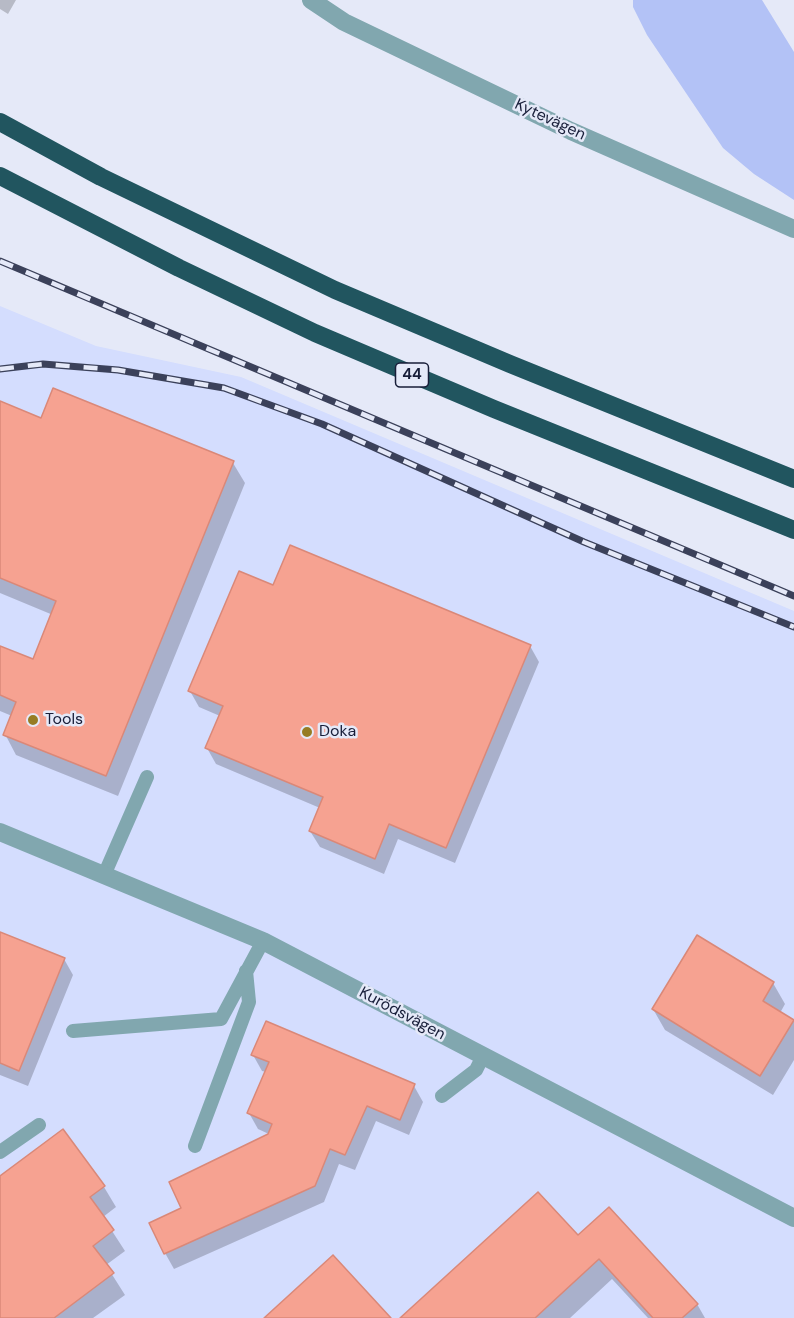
<!DOCTYPE html>
<meta charset="utf-8">
<style>
body{margin:0}
canvas{display:block;background:#e5e9f8}
</style>
<canvas width="794" height="1318"></canvas>
<script>
const c = document.querySelector('canvas').getContext('2d');
c.lineJoin = 'round';
function paint(path, color) {
  c.fillStyle = color;
  c.fill(path, 'evenodd');
}
function toPath(rows) {
  const path = new Path2D();
  for (const r of rows) {
    path.moveTo(r[0], r[1]);
    for (let i = 2; i < r.length; i += 2) path.lineTo(r[i], r[i + 1]);
  }
  return path;
}
function strokePath(path, color, width, dash) {
  c.strokeStyle = color;
  c.lineWidth = width;
  c.lineCap = dash ? 'butt' : 'round';
  c.setLineDash(dash || []);
  c.stroke(path);
}
function drawText(font, color, halo, rows, align = 'center') {
  c.font = font + ' "DM Sans",sans-serif';
  c.lineWidth = 5;
  c.setLineDash([]);
  c.textBaseline = 'middle';
  c.strokeStyle = halo;
  c.fillStyle = color;
  for (const [text, x, y, turn = 0] of rows) {
    c.save();
    c.translate(x, y);
    c.rotate((+turn || 0) * Math.PI / 180);
    c.textAlign = isNaN(turn) ? turn : align;
    if (halo) c.strokeText(text, 0, 0);
    c.fillText(text, 0, 0);
    c.restore();
  }
}
paint(toPath([
 [0,306,96,346,241,377,794,611,794,1318,0,1318]
]), '#d4ddfe');
paint(toPath([
 [633,0,762,0,794,52,794,200,754,174,723,148,647,35,633,7]
]), '#b3c2f6');
paint(toPath([
 [0,0,16,0,8,14,0,9],
 [0,403,42,420,233,463,245,483,118,796,16,755,5,734,12,716,0,711,0,647,34,661,53,615,0,593],
 [273,587,530,646,539,662,455,863,398,839,384,874,320,847,310,831,320,808,216,764,207,748,220,716,199,707,190,691],
 [0,934,64,959,73,975,28,1086,0,1075],
 [773,983,785,1004,780,1013,794,1022,794,1060,773,1095,665,1030,653,1009],
 [253,1055,414,1086,423,1102,409,1135,376,1121,355,1170,339,1164,324,1202,174,1269,165,1253,183,1209,271,1135,258,1129,249,1113,266,1072,262,1071],
 [62,1131,104,1187,116,1207,103,1217,125,1251,106,1265,125,1295,93,1318,0,1318,0,1178],
 [578,1237,697,1304,705,1318,648,1318,612,1279,570,1318,402,1318]
]), '#0003');
const building = toPath([
 [53,388,234,461,106,776,3,735,16,702,0,695,0,646,33,659,56,601,0,578,0,401,41,418,53,388],
 [290,545,531,645,446,848,389,824,375,859,309,831,323,797,205,748,223,706,188,691,239,571,273,585,290,545],
 [0,932,65,958,19,1071,0,1063,0,932],
 [697,935,774,982,763,1001,794,1020,760,1076,652,1009,697,935],
 [266,1021,415,1084,400,1120,367,1106,345,1155,330,1149,315,1186,164,1254,149,1223,181,1208,169,1182,268,1134,272,1124,247,1113,269,1062,251,1055,266,1021],
 [63,1129,105,1186,90,1197,114,1230,93,1246,114,1273,54,1318,0,1318,0,1176,63,1129],
 [538,1192,578,1235,609,1207,698,1304,682,1318,653,1318,599,1259,535,1318,400,1318,538,1192],
 [333,1255,391,1318,264,1318,333,1255]
]);
paint(building, '#f6a291');
strokePath(building, '#da8878', 1.5);
strokePath(toPath([
 [105,873,147,777],
 [73,1031,221,1019,263,941],
 [442,1096,476,1070,483,1056],
 [195,1146,249,1002,246,971],
 [0,1152,39,1125]
]), '#81a7af', 14);
strokePath(toPath([
 [311,0,344,22,571,131,794,229],
 [0,832,263,941,794,1218]
]), '#81a7af', 18);
strokePath(toPath([
 [0,122,101,177,335,290,510,364,794,479],
 [0,176,179,268,315,333,494,409,794,530]
]), '#21555f', 18);
const rail = toPath([
 [0,261,794,596],
 [0,369,43,364,118,370,224,388,322,424,584,542,794,627]
]);
strokePath(rail, '#3b415a', 7);
strokePath(rail, '#e5e9f8', 4.5, [14]);
for (const [x, y, r, color] of [
 [33,720,6,"#967c24"],
 [307,732,6,"#967c24"]
]) {
  const dot = new Path2D();
  dot.arc(x, y, r, 0, 2 * Math.PI);
  c.fillStyle = color;
  c.fill(dot);
  strokePath(dot, '#e5e9f8', 2);
}
for (const [x, y, w] of [
 [412,375,33]
]) {
  const box = new Path2D();
  box.roundRect(x - w / 2, y - 12, w, 24, 4.5);
  c.fillStyle = '#e5e9f8';
  c.fill(box);
  strokePath(box, '#181e39', 1.5);
}
drawText('bold 15px', '#181e39', null, [
 ["44",412,375]
]);
drawText('16px', '#181e39', '#e5e9f8', [
 ["Kytevägen",550,120,25],
 ["Kurödsvägen",402,1014,28]
]);
drawText('16px', '#181e39', '#e5e9f8', [
 ["Tools",45,720],
 ["Doka",319,732]
], 'left');
</script>
